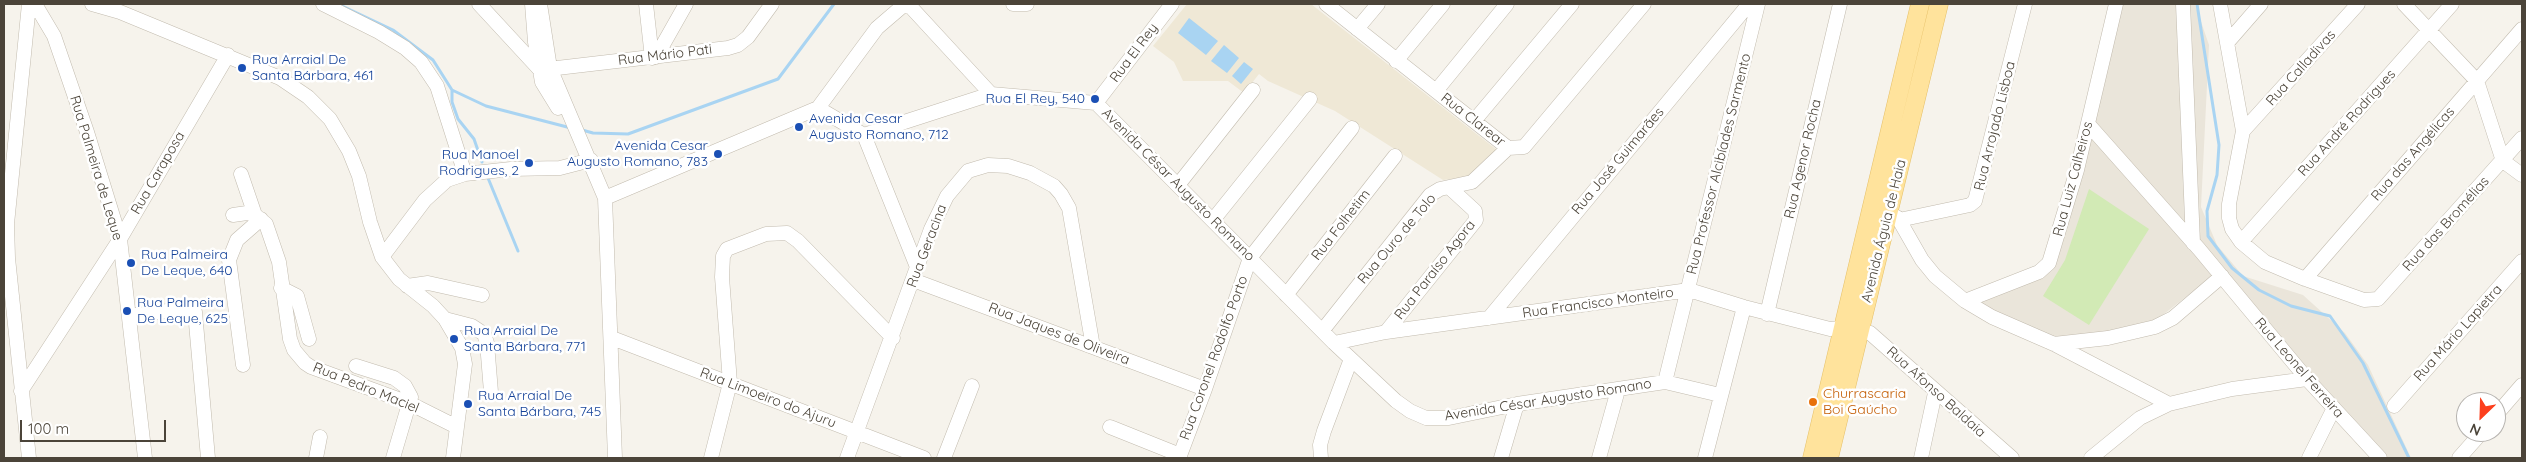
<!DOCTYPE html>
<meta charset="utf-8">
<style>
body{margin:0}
#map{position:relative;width:2526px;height:462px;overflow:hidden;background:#f6f3ec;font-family:Quicksand,sans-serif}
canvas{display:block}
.frame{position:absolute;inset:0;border:5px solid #4b4439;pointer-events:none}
.north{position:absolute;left:2456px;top:392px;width:50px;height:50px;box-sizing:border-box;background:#fff;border:1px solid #b7b4b0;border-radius:50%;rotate:204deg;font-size:14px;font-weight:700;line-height:20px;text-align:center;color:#4b4439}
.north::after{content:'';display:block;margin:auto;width:18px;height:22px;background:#fc3f1d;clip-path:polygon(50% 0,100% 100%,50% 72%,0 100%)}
.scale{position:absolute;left:20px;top:420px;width:146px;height:22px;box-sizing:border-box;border:2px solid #4b4439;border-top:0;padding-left:6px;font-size:15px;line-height:18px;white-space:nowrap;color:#4b4439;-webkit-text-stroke:4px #fff;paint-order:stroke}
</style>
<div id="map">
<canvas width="2526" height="462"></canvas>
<div class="frame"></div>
<div class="north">N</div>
<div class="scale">100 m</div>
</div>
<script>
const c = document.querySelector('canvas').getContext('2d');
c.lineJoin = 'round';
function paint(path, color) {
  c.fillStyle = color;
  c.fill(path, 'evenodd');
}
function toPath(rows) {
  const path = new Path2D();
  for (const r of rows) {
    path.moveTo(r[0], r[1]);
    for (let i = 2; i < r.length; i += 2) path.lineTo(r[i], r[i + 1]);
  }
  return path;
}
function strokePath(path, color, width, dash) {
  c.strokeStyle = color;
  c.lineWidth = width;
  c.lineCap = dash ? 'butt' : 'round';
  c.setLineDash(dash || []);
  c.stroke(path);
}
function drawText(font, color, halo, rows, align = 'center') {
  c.font = font + ' Quicksand,sans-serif';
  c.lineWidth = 5;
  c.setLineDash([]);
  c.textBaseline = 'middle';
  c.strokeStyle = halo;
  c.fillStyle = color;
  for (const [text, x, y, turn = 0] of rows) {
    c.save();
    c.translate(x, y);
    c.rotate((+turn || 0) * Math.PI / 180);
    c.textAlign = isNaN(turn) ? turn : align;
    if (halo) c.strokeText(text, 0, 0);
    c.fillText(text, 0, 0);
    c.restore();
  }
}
paint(toPath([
 [2115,4,2195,4,2209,45,2201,207,2217,245,2243,276,2303,295,2345,333,2368,365,2411,458,2376,458,2214,275,2155,321,2076,340,2025,331,1961,300,2047,261]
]), '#eae5da');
paint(toPath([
 [1187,4,1311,4,1497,150,1477,176,1443,180,1335,111,1268,81,1259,74,1244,93,1228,81,1183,81,1174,62,1153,46]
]), '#efe8d6');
paint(toPath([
 [2089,189,2149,229,2089,325,2043,296,2065,260]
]), '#d2eab5');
paint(toPath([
 [1189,18,1218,41,1206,55,1178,33],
 [1224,45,1239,58,1227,73,1211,61],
 [1244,62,1253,69,1241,84,1232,76]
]), '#a9d4f2');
strokePath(toPath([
 [338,4,393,30,433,60,452,90,486,106,571,128],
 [2197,4,2219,145,2217,175,2207,211,2208,236,2232,268,2259,290,2291,306,2330,316,2363,363,2409,458],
 [452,90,452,102,458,119,474,139,482,162],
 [582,130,593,133,628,134,778,79,834,4],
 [488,178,518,251]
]), '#a9d4f2', 3);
const minor = toPath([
 [29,4,7,224,8,258,29,458],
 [35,4,54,36,87,132,120,239,145,458],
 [92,4,120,12,280,78,308,97,330,119,349,151,359,176,370,222,382,257,399,279,433,306,445,319,462,348,465,364,453,458],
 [323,4,379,32,405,48,421,62,437,86,465,174],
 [479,4,540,70,728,48,738,45,748,37,772,4],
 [532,4,535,42,542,82,558,108],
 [540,4,550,68,605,198,615,458],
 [646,4,652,58],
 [908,4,991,94],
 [1013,4,1027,4],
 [1326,4,1508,148,1524,147,1644,4],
 [2183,4,2193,243],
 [2220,4,2243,131,2229,204,2229,218,2232,229,2241,242,2265,262,2305,279,2364,300,2378,299,2522,138],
 [2404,4,2477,81,2503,161,2522,175],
 [1357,29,1378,4],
 [2227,43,2261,4],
 [656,57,686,4],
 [1396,61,1443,4],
 [1436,91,1507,4],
 [1096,103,1172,4],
 [818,108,877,28,905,4],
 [1474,121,1572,4],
 [2088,124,2199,249,2307,379,2380,458],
 [2243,131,2358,4],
 [864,135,917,267],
 [241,174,255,215],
 [1178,185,1253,90],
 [605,198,818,108,864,135,991,94,1096,103,1334,343,1396,401,1410,411,1426,418,1449,418,1517,404,1665,382,1720,395],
 [1888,212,1898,218,1922,260,1935,276,1965,301,1992,317,2054,344,2169,404],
 [233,215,247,213,255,215,266,224,279,262,290,339,294,350,305,363,311,367,409,403,457,427],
 [1213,220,1310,99],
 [1899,220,1970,205,1975,201,2025,4],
 [2241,242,2452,4],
 [382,257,425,200,447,180,465,174,511,169,560,168,591,160],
 [2305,279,2522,29],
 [913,280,1205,389],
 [407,286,428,283,482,295],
 [281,288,297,296,309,339],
 [1286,295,1395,156],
 [1965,301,2039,272,2049,263,2077,170,2116,4],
 [1767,314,1840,4],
 [129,316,190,308,195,312,208,458],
 [1489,318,1749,4],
 [445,319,472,326,484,334,487,343,491,392],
 [1322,331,1430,195,1440,189,1472,182,1508,148],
 [1386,332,1476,220,1475,211,1450,188],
 [612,338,924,458],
 [1334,343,1386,332,1689,290,1744,307,1830,329,1841,328,1870,333,2012,458],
 [2054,344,2108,338,2155,327,2173,318,2222,276],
 [243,365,229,260,237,240,261,219],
 [356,366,394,378,405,386,411,397,393,458],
 [1665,382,1758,4],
 [21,391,120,239,228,55],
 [2394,406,2522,261],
 [2496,415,2522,385],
 [1110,427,1180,455],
 [316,458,320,437],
 [711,458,730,383,722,277,723,256,727,249,766,234,787,233,798,241,893,338],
 [847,458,931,229,947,196,968,171,988,165,1008,166,1030,173,1054,186,1061,194,1069,208,1093,347],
 [944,458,972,386],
 [1179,458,1205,389,1250,258,1352,128],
 [1321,458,1320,445,1324,431,1351,359],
 [1501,458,1517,404],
 [1599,458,1618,390],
 [1705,458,1744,307],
 [1921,458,1935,393],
 [2091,458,2140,418,2169,404,2232,389,2307,379],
 [2309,458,2334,408],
 [2459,458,2482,432]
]);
const major = toPath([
 [1812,458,1920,4],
 [1829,458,1939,4]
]);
strokePath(minor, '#c2bbae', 15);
strokePath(major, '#e6c16a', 19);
strokePath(minor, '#fff', 14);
strokePath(major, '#ffe39c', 18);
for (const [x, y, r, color] of [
 [242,68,5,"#1a4fb4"],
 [1095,99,5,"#1a4fb4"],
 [799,127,5,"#1a4fb4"],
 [718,154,5,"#1a4fb4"],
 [529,163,5,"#1a4fb4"],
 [131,263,5,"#1a4fb4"],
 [127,311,5,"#1a4fb4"],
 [454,339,5,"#1a4fb4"],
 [1813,402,5,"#e8710a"],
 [468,404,5,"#1a4fb4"]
]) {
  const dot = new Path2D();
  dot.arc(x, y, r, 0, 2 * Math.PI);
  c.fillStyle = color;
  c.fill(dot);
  strokePath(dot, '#fff', 2);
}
drawText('14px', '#4b4439', '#fff', [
 ["Rua El Rey",1134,53,-53],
 ["Rua Mário Pati",665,55,-7],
 ["Rua Calladivas",2301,68,-48],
 ["Rua Clarear",1473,120,38],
 ["Rua André Rodrigues",2347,123,-48],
 ["Rua Arrojado Lisboa",1995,126,-76],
 ["Rua das Angélicas",2413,154,-49],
 ["Rua Agenor Rocha",1803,159,-77],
 ["Rua José Guimarães",1618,161,-50],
 ["Rua Professor Alcibíades Sarmento",1719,164,-76],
 ["Rua Palmeira de Leque",96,168,73],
 ["Rua Caraposa",158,173,-60],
 ["Rua Luiz Calheiros",2073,179,-75],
 ["Avenida César Augusto Romano",1178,185,45],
 ["Rua das Bromélias",2446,224,-48],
 ["Rua Folhetim",1341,225,-52],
 ["Avenida Águia de Haia",1884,231,-76],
 ["Rua Ouro de Tolo",1397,239,-50],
 ["Rua Geracina",927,246,-69],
 ["Rua Paraíso Agora",1435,270,-52],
 ["Rua Francisco Monteiro",1598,303,-8],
 ["Rua Mário Lapietra",2458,333,-48],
 ["Rua Jaques de Oliveira",1059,334,21],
 ["Rua Coronel Rodolfo Porto",1214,358,-70],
 ["Rua Leonel Ferreira",2299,368,49],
 ["Rua Pedro Maciel",366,388,22],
 ["Rua Afonso Baldaia",1936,392,42],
 ["Rua Limoeiro do Ajuru",768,398,21],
 ["Avenida César Augusto Romano",1548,400,-9]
]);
drawText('14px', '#164399', '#fff', [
 ["Rua Arraial De",252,60],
 ["Santa Bárbara, 461",252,76],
 ["Rua El Rey, 540",1085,99,"right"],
 ["Avenida Cesar",809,119],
 ["Augusto Romano, 712",809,135],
 ["Avenida Cesar",708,146,"right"],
 ["Augusto Romano, 783",708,162,"right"],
 ["Rua Manoel",519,155,"right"],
 ["Rodrigues, 2",519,171,"right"],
 ["Rua Palmeira",141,255],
 ["De Leque, 640",141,271],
 ["Rua Palmeira",137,303],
 ["De Leque, 625",137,319],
 ["Rua Arraial De",464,331],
 ["Santa Bárbara, 771",464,347],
 ["Rua Arraial De",478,396],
 ["Santa Bárbara, 745",478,412]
], 'left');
drawText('14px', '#c56008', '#fff', [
 ["Churrascaria",1823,394],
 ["Boi Gaúcho",1823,410]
], 'left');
</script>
